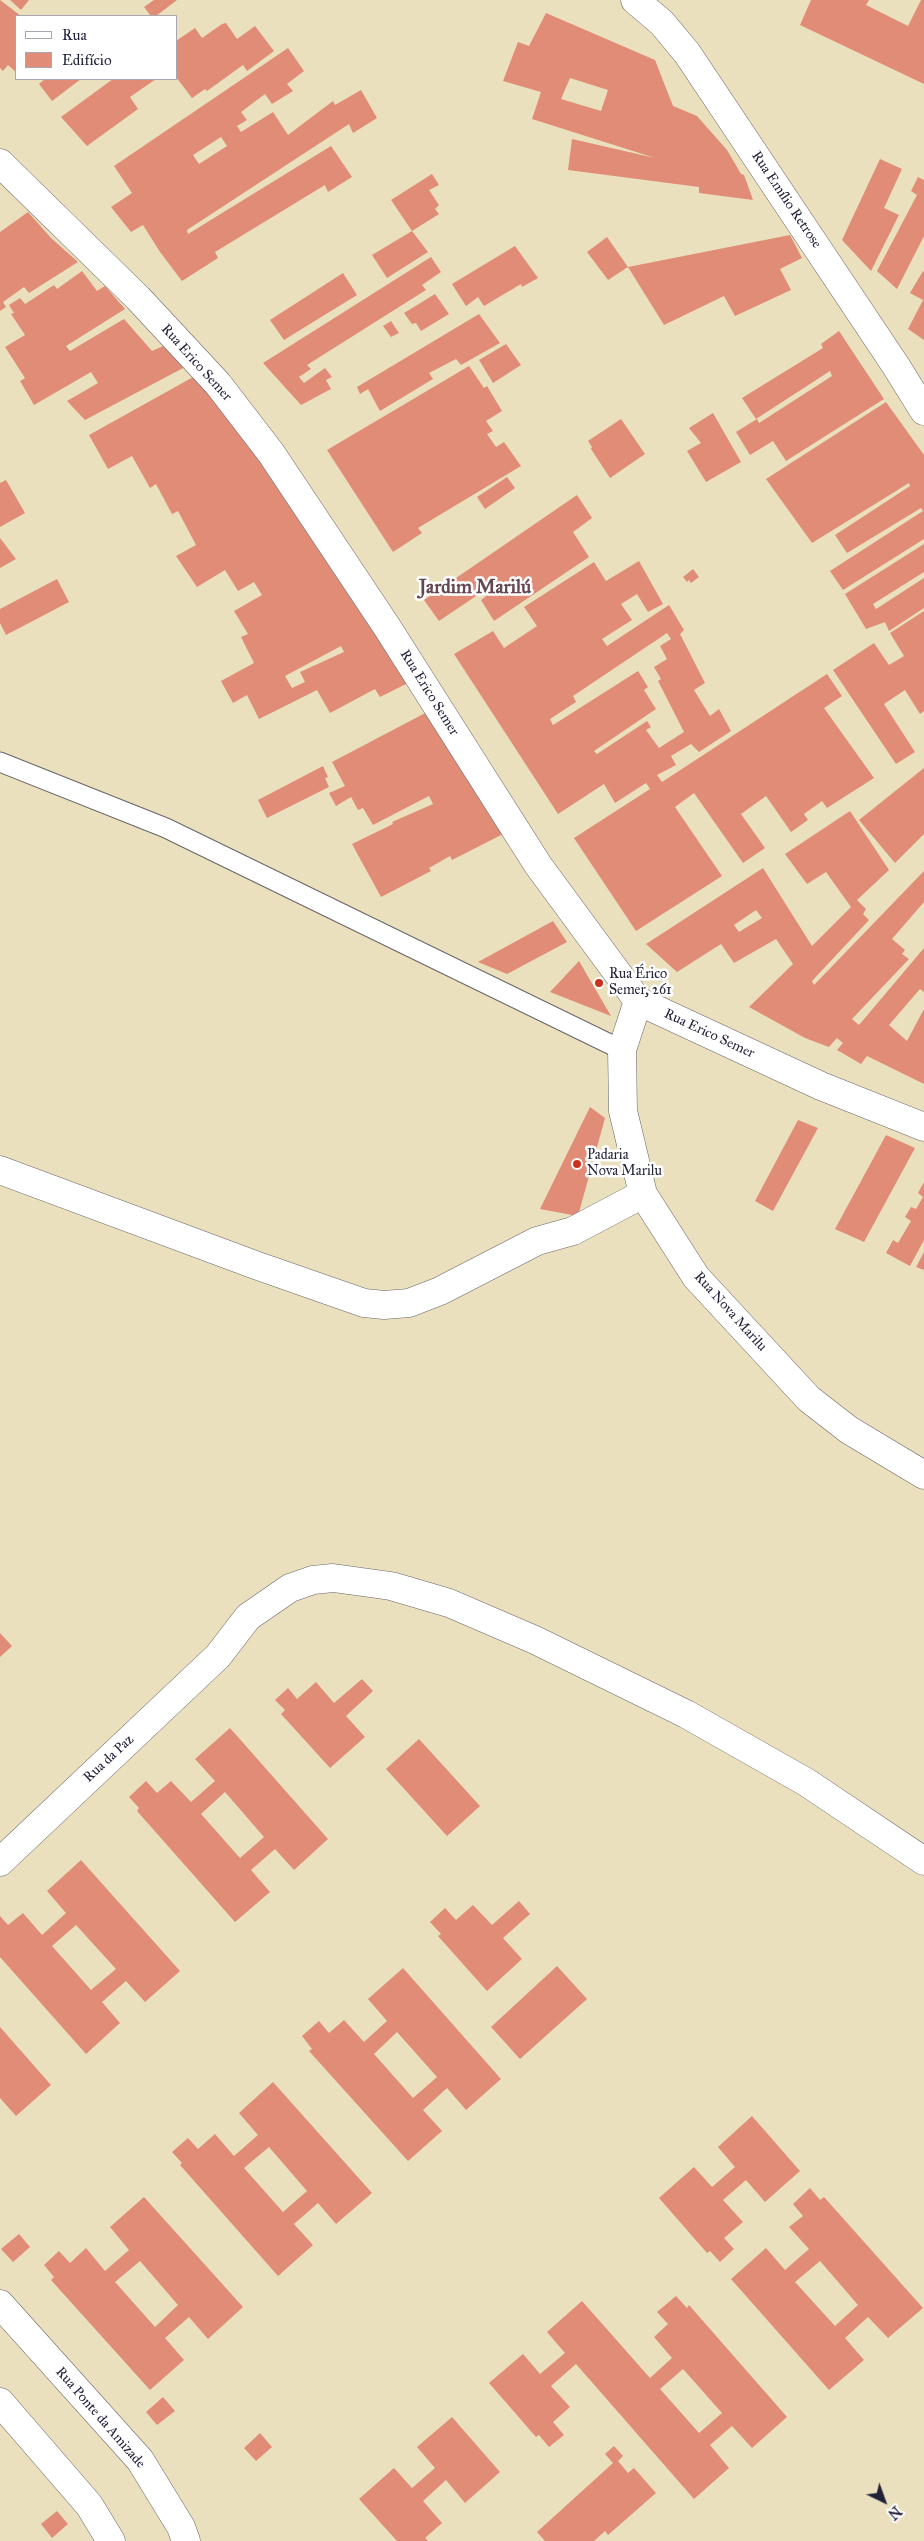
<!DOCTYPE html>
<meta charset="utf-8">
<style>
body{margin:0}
#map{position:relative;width:924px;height:2541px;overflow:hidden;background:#ebe0bd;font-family:"IM FELL Great Primer",serif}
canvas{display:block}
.legend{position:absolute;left:15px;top:15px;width:162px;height:65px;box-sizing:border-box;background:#fff;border:1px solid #a7a7b1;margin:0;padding:6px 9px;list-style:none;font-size:15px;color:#22223b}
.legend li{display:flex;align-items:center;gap:10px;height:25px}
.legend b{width:25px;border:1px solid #a7a7b1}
.north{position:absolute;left:859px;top:2476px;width:50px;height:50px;-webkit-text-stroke:4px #fff;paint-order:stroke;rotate:138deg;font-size:14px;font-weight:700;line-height:20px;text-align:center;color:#22223b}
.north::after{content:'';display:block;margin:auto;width:18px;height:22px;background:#22223b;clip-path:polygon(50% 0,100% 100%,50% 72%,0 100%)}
</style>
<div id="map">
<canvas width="924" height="2541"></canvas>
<ul class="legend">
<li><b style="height:6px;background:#fff"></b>Rua</li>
<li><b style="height:14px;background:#e08c77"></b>Edifício</li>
</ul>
<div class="north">N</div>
</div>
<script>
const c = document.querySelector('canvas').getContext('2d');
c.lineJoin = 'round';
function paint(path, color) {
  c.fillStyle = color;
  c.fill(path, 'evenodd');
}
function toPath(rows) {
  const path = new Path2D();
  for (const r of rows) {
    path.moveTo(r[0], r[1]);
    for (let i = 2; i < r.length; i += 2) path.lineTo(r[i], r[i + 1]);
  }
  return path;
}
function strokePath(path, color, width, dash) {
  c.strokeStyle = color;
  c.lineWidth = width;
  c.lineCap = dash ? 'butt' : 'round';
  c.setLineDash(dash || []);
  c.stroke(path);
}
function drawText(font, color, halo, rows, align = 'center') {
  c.font = font + ' "IM FELL Great Primer",serif';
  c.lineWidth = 5;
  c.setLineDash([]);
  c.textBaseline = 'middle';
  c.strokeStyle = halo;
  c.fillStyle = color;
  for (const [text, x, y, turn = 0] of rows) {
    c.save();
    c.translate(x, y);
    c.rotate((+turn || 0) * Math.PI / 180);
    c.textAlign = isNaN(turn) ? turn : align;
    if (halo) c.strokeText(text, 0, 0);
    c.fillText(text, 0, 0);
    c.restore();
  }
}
paint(toPath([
 [0,0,21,16,16,16,16,72,8,65,3,71,0,68],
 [10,0,29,0,21,10],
 [154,0,177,0,156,16,151,16,144,7],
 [811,0,869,0,866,5,908,26,921,0,924,0,924,84,800,25],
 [546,13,655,60,673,106,697,116,727,150,741,174,744,175,753,200,699,193,699,187,568,170,572,139,655,158,532,119,541,92,503,81,518,42,529,46],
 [570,78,608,90,601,111,561,99],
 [226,23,237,39,255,26,274,51,247,71,243,65,207,91,205,89,192,98,176,77,176,41,195,28,202,38,222,24],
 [288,48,304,71,287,84,293,91,272,104,265,94,241,112,247,120,237,126,241,132,273,112,288,135,333,101,335,105,361,90,377,118,353,133,349,124,187,230,188,234,331,146,352,177,328,192,325,185,215,252,218,258,182,281,160,252,143,225,131,232,111,207,132,193,114,166],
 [221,137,227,146,199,164,193,155],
 [45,79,81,79,52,101,39,84],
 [113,79,156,79,130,97,138,109,87,146,61,117],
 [880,159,902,169,884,208,899,215,871,271,842,240],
 [432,174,439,185,429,190,439,205,435,209,439,214,412,231,391,200],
 [918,177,924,180,924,236,897,289,877,271,917,195,911,191],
 [28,212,51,238,78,262,29,293,24,287,3,302,6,307,0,311,0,232],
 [412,231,428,252,387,278,372,255],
 [790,235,802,258,780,269,791,290,735,316,724,296,664,325,628,267,608,280,587,252,607,237,628,267],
 [515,246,538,278,522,287,521,284,484,306,478,297,466,306,452,284],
 [431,257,441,272,422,285,426,290,307,365,311,369,299,377,304,383,325,368,332,377,326,380,331,389,301,405,263,363],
 [82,271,97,291,105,286,125,309,66,346,70,351,124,319,152,351,163,346,185,367,85,420,67,401,98,383,91,372,34,405,20,381,25,378,5,347,25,335,11,314,14,313,9,305,20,298,25,304,54,285,57,289],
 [923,271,924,272,924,340,908,329,923,300,910,293],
 [343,273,357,295,284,340,270,320],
 [435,294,449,314,421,331,416,323,412,324,404,313],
 [479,314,500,343,461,365,456,359,429,373,433,379,380,411,368,389,360,394,357,387],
 [391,321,399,333,391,337,383,326],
 [839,331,884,399,786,461,773,441,750,455,736,432,757,419,759,423,832,376,830,371,756,419,742,398,823,348,821,344],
 [506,344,521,365,493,383,479,360],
 [469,366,484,388,487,386,502,411,486,421,493,431,487,434,496,447,504,442,521,466,418,528,422,533,393,552,327,450],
 [195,376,244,433,329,558,341,583,408,683,380,697,375,689,330,713,317,690,259,719,247,695,233,703,221,681,254,663,241,637,248,634,234,611,262,595,254,582,238,591,225,570,197,587,176,556,196,545,178,511,172,514,156,484,150,488,132,456,108,469,89,435],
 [341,646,344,652,300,672,305,682,292,688,285,676],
 [886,402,924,455,924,539,843,590,830,571,923,511,921,508,847,553,835,535,910,486,909,483,812,543,766,479],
 [713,413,741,462,706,482,687,451,701,443,689,428],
 [621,419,645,454,610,478,591,449,592,447,588,441],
 [507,477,515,488,485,509,477,497],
 [6,480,25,513,0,527,0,483],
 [577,495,592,518,573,532,589,557,494,621,481,600,490,593,488,588,439,621,424,600],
 [0,538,16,559,0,568],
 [924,544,924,572,873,604,876,609,924,578,924,608,889,631,885,622,866,629,845,594],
 [639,561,663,604,648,612,637,594,621,604,632,620,602,639,607,646,669,605,684,630,680,634,705,683,694,690,710,716,719,709,731,731,699,752,691,744,671,756,676,765,657,775,662,782,827,674,842,696,824,708,874,778,827,808,822,801,804,814,808,820,791,832,766,796,741,814,765,848,743,863,694,793,675,807,722,876,636,931,574,838,650,789,646,783,615,803,604,784,558,814,454,654,493,631,504,648,537,626,524,607,594,562,606,581],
 [667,633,671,639,660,646,667,659,654,667,661,679,658,681,684,732,659,748,646,730,651,727,647,721,597,754,594,751,656,709,644,690,648,687,638,671,553,725,550,719,576,702,573,696],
 [693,569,699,577,691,583,689,580,687,582,683,577],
 [57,579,69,602,6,635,0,623,0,609],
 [924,611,924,711,920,714,905,690,884,704,915,752,896,764,833,670,874,643,889,665,904,656,890,633],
 [431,710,487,811,490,809,503,834,452,860,450,856,429,868,431,871,381,897,352,844,393,824,392,822,433,804,429,796,373,825,363,808,358,810,351,797,336,806,329,793,345,786,332,762],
 [323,766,328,777,325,778,329,787,267,818,258,800],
 [924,768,924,834,895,863,859,820],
 [850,811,889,870,857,900,866,909,863,914,869,920,812,981,814,985,924,871,924,902,892,939,905,950,902,954,909,959,852,1019,859,1025,924,948,924,992,920,989,889,1025,907,1041,924,1009,924,1084,867,1056,861,1064,837,1050,843,1043,837,1038,829,1047,805,1038,749,1007,793,964,776,939,734,963,721,944,677,972,646,944,763,868,812,946,851,907,826,872,807,884,785,854],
 [756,910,762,918,739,932,734,925],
 [553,921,567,942,507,974,478,962],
 [579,961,611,1016,550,992],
 [590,1107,605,1118,578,1216,540,1209],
 [798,1120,818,1128,773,1211,755,1201],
 [886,1135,915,1148,864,1242,835,1229],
 [924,1182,924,1240,910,1266,886,1253,893,1240,898,1243,911,1221,905,1217,911,1207,916,1209,923,1197,918,1193],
 [924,1252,924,1270,916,1267],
 [0,1633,12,1646,0,1657],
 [362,1679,373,1691,346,1716,365,1737,330,1768,281,1714,285,1710,275,1700,288,1688,297,1699,316,1682,334,1703],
 [230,1728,328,1839,294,1870,275,1849,251,1870,270,1892,235,1922,137,1811,139,1808,129,1797,146,1781,157,1793,171,1781,191,1802,215,1781,195,1759],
 [225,1792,264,1837,240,1858,201,1814],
 [419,1739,480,1806,447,1836,386,1769],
 [81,1860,180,1971,145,2002,126,1981,102,2002,120,2023,86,2054,0,1957,0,1916,8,1925,23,1913,42,1935,66,1913,47,1891],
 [76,1925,116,1969,91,1990,52,1946],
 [519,1901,530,1914,503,1938,522,1959,487,1991,438,1936,441,1934,430,1922,445,1908,456,1920,473,1905,492,1925],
 [557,1966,587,1999,520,2059,491,2027],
 [403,1968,501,2079,466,2110,447,2088,423,2110,442,2131,408,2161,309,2051,312,2049,302,2036,319,2021,329,2033,344,2020,364,2042,387,2021,368,1999],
 [397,2032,437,2077,413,2098,374,2054],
 [0,2027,51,2085,16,2116,0,2098],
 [273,2082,372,2193,336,2224,318,2203,294,2224,313,2245,278,2276,180,2165,182,2163,172,2152,188,2138,198,2149,215,2134,234,2156,258,2135,239,2113],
 [269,2147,307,2191,283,2212,244,2168],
 [752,2116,800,2171,765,2202,746,2180,723,2200,743,2222,724,2238,734,2249,720,2262,710,2251,707,2253,659,2198,694,2167,712,2187,735,2167,718,2147],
 [810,2188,820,2200,824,2197,923,2308,888,2338,868,2317,845,2338,864,2360,829,2390,731,2279,766,2248,785,2270,809,2249,789,2227,803,2216,793,2204],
 [820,2261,858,2305,835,2326,795,2282],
 [144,2197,243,2307,208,2339,189,2317,165,2338,184,2360,150,2390,51,2280,54,2277,44,2265,59,2251,70,2263,86,2248,105,2271,129,2250,110,2227],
 [140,2261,178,2305,155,2327,115,2282],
 [19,2234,30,2247,13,2262,1,2249],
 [676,2296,687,2308,689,2305,787,2417,752,2448,732,2426,710,2445,729,2468,694,2499,576,2364,551,2386,570,2407,553,2422,564,2435,549,2447,539,2435,536,2437,489,2383,523,2354,540,2374,565,2353,547,2332,582,2301,650,2378,672,2358,654,2337,668,2324,657,2312],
 [683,2369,722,2413,699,2433,660,2389],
 [163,2397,175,2411,157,2425,146,2412],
 [452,2417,500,2472,465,2503,446,2480,423,2501,442,2523,425,2538,428,2541,397,2541,359,2499,394,2468,412,2488,435,2468,417,2447],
 [260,2433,272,2447,256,2461,244,2448],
 [614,2446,623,2456,618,2461,628,2473,634,2468,656,2493,608,2535,605,2531,594,2541,545,2541,537,2532,613,2463,605,2454],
 [57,2511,68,2524,52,2538,41,2524]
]), '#e08c77');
const service = toPath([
 [0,762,166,828,622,1050]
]);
const minor = toPath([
 [635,0,662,23,687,53,896,366,924,411],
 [0,163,138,298,218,384,271,453,387,627,538,865,638,1001,821,1086,924,1127],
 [638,1001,622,1050,623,1111,643,1194,696,1277,809,1399,849,1430,924,1475],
 [0,1170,258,1266,364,1303,384,1305,409,1303,440,1291,537,1241,573,1231,643,1194],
 [0,1862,218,1656,248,1617,290,1588,313,1580,333,1578,391,1586,449,1603,535,1640,686,1714,806,1782,924,1861],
 [0,2304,140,2460,181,2527,186,2541],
 [0,2402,89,2505,111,2541]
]);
strokePath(service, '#686468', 21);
strokePath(minor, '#686468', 29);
strokePath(service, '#fff', 19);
strokePath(minor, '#fff', 28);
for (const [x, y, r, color] of [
 [599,983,5,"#c8321e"],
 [577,1164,5,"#c8321e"]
]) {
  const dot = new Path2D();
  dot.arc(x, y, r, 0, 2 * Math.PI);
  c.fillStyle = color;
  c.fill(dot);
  strokePath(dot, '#fff', 2);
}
drawText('14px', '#22223b', '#fff', [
 ["Rua Emílio Retrose",786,200,56],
 ["Rua Erico Semer",196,363,48],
 ["Rua Erico Semer",429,693,58],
 ["Rua Erico Semer",709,1034,25],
 ["Rua Nova Marilu",730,1312,48],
 ["Rua da Paz",109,1759,-43],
 ["Rua Ponte da Amizade",100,2418,49]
]);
drawText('14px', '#22223b', '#fff', [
 ["Rua Érico",609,975],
 ["Semer, 261",609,991],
 ["Padaria",587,1156],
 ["Nova Marilu",587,1172]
], 'left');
drawText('bold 19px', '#644750', '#fff', [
 ["Jardim Marilú",475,588]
]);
</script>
